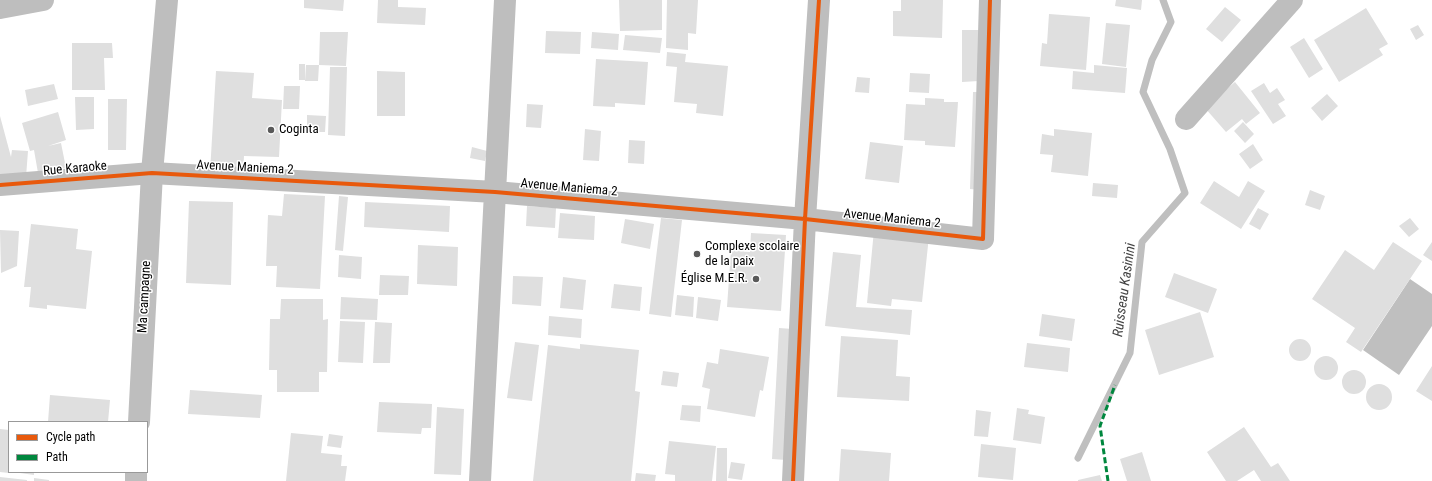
<!DOCTYPE html>
<meta charset="utf-8">
<style>
body{margin:0}
#map{position:relative;width:1432px;height:481px;overflow:hidden;background:#fff;font-family:"Roboto Condensed",sans-serif}
canvas{display:block}
.legend{position:absolute;left:8px;top:421px;width:140px;height:52px;box-sizing:border-box;background:#fff;border:1px solid #999;margin:0;padding:5px 7px;list-style:none;font-size:12px;color:#000}
.legend li{display:flex;align-items:center;gap:8px;height:20px}
.legend b{width:20px;border:1px solid #999}
</style>
<div id="map">
<canvas width="1432" height="481"></canvas>
<ul class="legend">
<li><b style="height:5px;background:#e8590c"></b>Cycle path</li>
<li><b style="height:5px;background:#00873e"></b>Path</li>
</ul>
</div>
<script>
const c = document.querySelector('canvas').getContext('2d');
c.lineJoin = 'round';
function paint(path, color) {
  c.fillStyle = color;
  c.fill(path, 'evenodd');
}
function toPath(rows) {
  const path = new Path2D();
  for (const r of rows) {
    if (r.length === 3) {
      path.moveTo(r[0] + r[2], r[1]);
      path.arc(r[0], r[1], r[2], 0, 2 * Math.PI);
      continue;
    }
    path.moveTo(r[0], r[1]);
    for (let i = 2; i < r.length; i += 2) path.lineTo(r[i], r[i + 1]);
  }
  return path;
}
function strokePath(path, color, width, dash) {
  c.strokeStyle = color;
  c.lineWidth = width;
  c.lineCap = dash ? 'butt' : 'round';
  c.setLineDash(dash || []);
  c.stroke(path);
}
function drawText(font, color, halo, rows, align = 'center') {
  c.font = font + ' "Roboto Condensed",sans-serif';
  c.lineWidth = 3;
  c.setLineDash([]);
  c.textBaseline = 'middle';
  c.strokeStyle = halo;
  c.fillStyle = color;
  for (const [text, x, y, turn = 0] of rows) {
    c.save();
    c.translate(x, y);
    c.rotate((+turn || 0) * Math.PI / 180);
    c.textAlign = isNaN(turn) ? turn : align;
    if (halo) c.strokeText(text, 0, 0);
    c.fillText(text, 0, 0);
    c.restore();
  }
}
paint(toPath([
 [1410,279,1432,294,1432,326,1399,375,1363,350]
]), '#bfbfbf');
strokePath(toPath([
 [1078,458,1130,353,1142,242,1185,193,1170,149,1143,92,1152,60,1171,22,1163,0]
]), '#bfbfbf', 7);
paint(toPath([
 [304,0,344,0,343,11,304,8],
 [378,0,398,0,398,7,426,8,425,25,377,23],
 [619,0,662,0,662,30,620,31],
 [667,0,698,0,696,34,688,33,688,50,666,48],
 [901,0,943,0,942,38,893,36,893,11,901,11],
 [1116,0,1142,0,1141,10,1115,6],
 [1225,7,1241,20,1222,42,1206,29],
 [1366,8,1388,44,1379,49,1383,55,1339,82,1314,40],
 [1049,14,1090,17,1086,70,1040,66,1042,43,1047,44],
 [1106,23,1130,25,1126,67,1102,64],
 [1418,25,1424,35,1416,40,1410,29],
 [962,30,979,30,979,81,962,82],
 [546,31,581,32,580,54,545,53],
 [320,32,348,32,346,66,319,65],
 [592,32,619,34,618,50,591,48],
 [625,35,662,38,660,53,623,50],
 [1304,38,1323,69,1309,78,1290,47],
 [72,43,112,43,113,58,104,58,105,90,72,90],
 [667,52,686,54,685,62,728,66,723,116,696,113,697,104,674,102,677,67,666,66],
 [596,59,648,62,645,105,615,103,615,107,593,106],
 [299,64,305,64,305,80,299,80],
 [306,65,319,65,318,81,305,81],
 [1094,65,1127,68,1125,93,1072,89,1073,71,1094,73],
 [330,67,347,67,345,136,328,135],
 [216,71,254,73,252,98,282,100,279,157,244,156,243,174,210,172],
 [377,71,405,72,405,116,377,116],
 [910,73,930,74,929,93,909,92],
 [857,77,870,78,869,93,855,92],
 [1235,82,1260,113,1246,124,1242,119,1226,132,1205,108],
 [1264,83,1270,93,1277,88,1285,100,1278,104,1286,116,1273,124,1251,91],
 [54,84,58,99,28,106,25,90],
 [284,86,300,86,299,109,283,109],
 [973,92,984,92,981,190,970,189],
 [1327,94,1338,106,1322,121,1311,108],
 [75,97,94,97,94,129,76,130],
 [925,98,944,99,944,102,958,102,955,147,925,145,925,141,904,140,906,104,925,105],
 [108,99,127,99,126,150,108,150],
 [527,104,543,105,541,128,526,127],
 [58,112,66,140,48,146,61,143,66,168,38,173,34,150,30,151,22,123],
 [307,115,326,116,325,132,307,132],
 [0,116,11,157,12,150,28,151,26,177,0,176],
 [1243,122,1254,134,1245,143,1234,131],
 [585,129,601,131,599,161,583,160],
 [1054,129,1092,133,1088,176,1051,172,1053,155,1040,154,1042,134,1054,136],
 [629,140,645,141,644,164,628,163],
 [870,142,903,146,899,183,865,179],
 [1253,144,1263,160,1250,169,1239,154],
 [472,147,487,151,485,161,470,158],
 [1214,181,1239,197,1248,181,1265,191,1241,229,1200,203],
 [1093,183,1118,185,1117,198,1092,196],
 [1310,190,1325,196,1320,210,1305,205],
 [284,194,325,196,320,289,276,287,277,266,266,266,268,215,282,216],
 [339,196,348,197,343,251,335,250],
 [189,201,233,202,231,285,186,283],
 [365,202,450,206,449,232,364,227],
 [527,206,556,208,555,228,526,226],
 [1258,208,1269,214,1260,230,1249,224],
 [560,213,595,216,594,240,558,238],
 [661,218,682,220,671,317,649,314],
 [1410,218,1419,229,1409,237,1399,226],
 [625,219,654,224,650,249,621,243],
 [31,224,78,229,76,249,92,251,86,309,47,305,47,309,29,307,31,287,24,287],
 [0,230,19,231,17,266,1,273],
 [874,230,929,236,922,302,892,299,891,306,867,303],
 [751,233,786,235,781,311,727,307,731,250,750,252],
 [1393,242,1422,261,1361,352,1346,342,1355,328,1312,299,1345,250,1374,270],
 [1432,242,1432,261,1423,255],
 [418,245,458,247,457,286,417,284],
 [833,252,861,255,856,307,912,310,910,335,825,326],
 [339,255,362,257,361,279,338,277],
 [1174,273,1217,289,1208,313,1165,297],
 [380,275,409,276,408,295,379,295],
 [513,276,543,277,541,306,512,304],
 [563,277,586,280,583,310,560,308],
 [614,284,642,287,640,311,611,308],
 [677,295,694,297,693,317,675,315],
 [341,297,378,299,377,320,340,319],
 [698,297,721,300,718,321,696,318],
 [281,299,323,299,323,320,328,319,327,372,319,372,319,392,277,392,277,370,269,370,270,319,280,319],
 [1200,312,1214,357,1159,375,1145,330],
 [1042,314,1075,319,1072,341,1039,336],
 [549,316,582,319,581,338,548,335],
 [340,321,365,322,363,363,338,362],
 [375,322,392,323,390,363,373,363],
 [779,328,793,329,786,460,772,459],
 [841,336,898,340,896,376,910,377,909,401,837,397],
 [1300,350,11],
 [515,342,539,345,532,401,507,398],
 [1027,343,1070,348,1068,372,1024,367],
 [580,344,639,350,635,391,640,392,631,481,533,481,548,345,580,349],
 [720,349,769,357,763,391,760,390,755,417,707,409,710,389,702,387,707,362,718,364],
 [1326,368,12],
 [1432,366,1432,401,1416,391],
 [1354,382,12],
 [663,371,679,373,677,387,661,385],
 [1379,397,13],
 [190,390,262,395,260,418,188,414],
 [50,395,110,400,108,422,48,422],
 [379,402,432,404,431,428,422,428,421,434,377,432],
 [682,405,701,406,700,422,680,420],
 [437,407,464,409,461,475,434,474],
 [1017,408,1029,410,1028,414,1045,417,1041,444,1013,440],
 [976,410,991,412,988,437,974,436],
 [1244,427,1271,467,1278,463,1290,481,1261,481,1254,470,1237,481,1226,481,1207,452],
 [0,429,9,430,9,473,0,472],
 [291,433,323,436,321,453,342,455,341,466,347,466,345,481,286,481],
 [329,434,343,436,341,448,327,446],
 [669,441,716,446,712,481,675,481,675,475,665,474],
 [981,444,1016,448,1013,480,978,477],
 [717,448,727,448,727,481,716,481],
 [841,449,891,453,889,481,839,481],
 [1142,452,1151,481,1127,481,1120,459],
 [731,462,745,464,742,480,728,478],
 [13,472,34,472,34,475],
 [636,473,656,475,655,481,635,481],
 [1100,475,1102,481,1078,481,1078,480],
 [0,477,27,480,27,481,0,481],
 [34,478,49,480,49,481,34,481]
]), '#dfdfdf');
strokePath(toPath([
 [0,8,43,0],
 [1186,119,1292,0],
 [0,185,152,173,495,192,805,219,983,239,990,0],
 [480,481,505,0],
 [793,481,805,219,819,0]
]), '#bebebe', 22);
strokePath(toPath([
 [139,422,152,173,167,0],
 [136,481,136,472]
]), '#bebebe', 22);
strokePath(toPath([
 [1108,481,1100,426,1115,385]
]), '#00873e', 3, [6, 3]);
strokePath(toPath([
 [0,185,152,173,495,192,805,219,983,239,990,0],
 [793,481,805,219,819,0]
]), '#e8590c', 4);
for (const [x, y, r, color] of [
 [271,130,4,"#595959"],
 [697,254,4,"#595959"],
 [756,279,4,"#595959"]
]) {
  const dot = new Path2D();
  dot.arc(x, y, r, 0, 2 * Math.PI);
  c.fillStyle = color;
  c.fill(dot);
  strokePath(dot, '#fff', 1.5);
}
drawText('13px', '#000', '#fff', [
 ["Coginta",279,130],
 ["Complexe scolaire",705,247],
 ["de la paix",705,262],
 ["Église M.E.R.",748,279,"right"]
], 'left');
drawText('13px', '#000', '#fff', [
 ["Avenue Maniema 2",245,168,3],
 ["Rue Karaoke",75,169,-5],
 ["Avenue Maniema 2",569,188,5],
 ["Avenue Maniema 2",892,219,6],
 ["Ma campagne",145,297,-87]
]);
drawText('italic 14px', '#444', '#fff', [
 ["Ruisseau Kasinini",1125,290,-82]
]);
</script>
